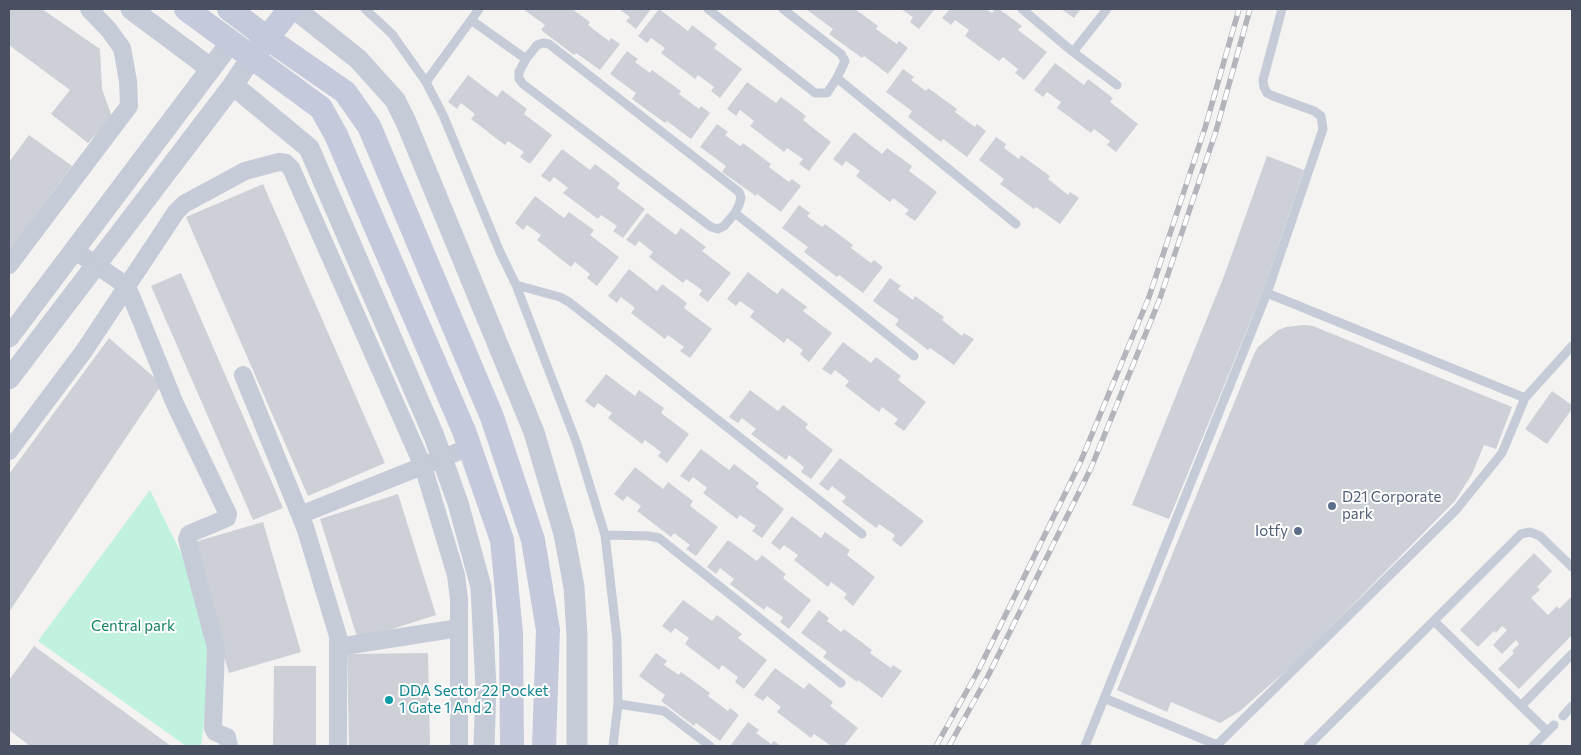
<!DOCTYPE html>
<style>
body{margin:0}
#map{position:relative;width:1581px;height:755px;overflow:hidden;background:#f4f3f2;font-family:Commissioner,sans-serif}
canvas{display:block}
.frame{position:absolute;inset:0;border:10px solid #495061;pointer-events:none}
</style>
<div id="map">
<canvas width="1581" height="755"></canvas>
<div class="frame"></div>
</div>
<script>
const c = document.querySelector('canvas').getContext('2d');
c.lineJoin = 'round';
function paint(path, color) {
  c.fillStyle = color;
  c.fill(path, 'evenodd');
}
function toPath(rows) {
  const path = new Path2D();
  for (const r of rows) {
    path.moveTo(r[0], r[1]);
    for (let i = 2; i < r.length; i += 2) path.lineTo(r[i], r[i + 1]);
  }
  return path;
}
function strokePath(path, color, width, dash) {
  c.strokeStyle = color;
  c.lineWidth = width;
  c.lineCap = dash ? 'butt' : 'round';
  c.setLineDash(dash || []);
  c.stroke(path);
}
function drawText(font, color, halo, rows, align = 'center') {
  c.font = font + ' Commissioner,sans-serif';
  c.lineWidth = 4;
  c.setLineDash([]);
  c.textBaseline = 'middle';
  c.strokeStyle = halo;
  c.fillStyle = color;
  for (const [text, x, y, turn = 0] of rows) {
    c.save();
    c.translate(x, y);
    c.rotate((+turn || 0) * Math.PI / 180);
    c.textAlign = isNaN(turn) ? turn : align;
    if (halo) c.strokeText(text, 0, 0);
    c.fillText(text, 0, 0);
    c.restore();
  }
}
paint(toPath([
 [150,490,184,559,213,651,201,746,186,746,38,641]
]), '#c0f2df');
paint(toPath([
 [9,9,42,9,100,49,102,89,112,117,88,143,51,114,70,90,9,45],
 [523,9,572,9,590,22,588,25,609,41,611,38,620,44,600,70,576,53,574,55,541,30,545,25],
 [619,9,651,9,636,29,626,21,630,17],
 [659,9,688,31,692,25,717,44,714,48,742,69,720,98,711,91,714,87,698,75,695,79,661,53,665,48,651,38,647,43,638,36],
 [806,9,855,9,878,26,876,29,897,44,899,41,908,48,888,74,864,56,862,58,829,34,833,29],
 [901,9,935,9,919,29,910,22,913,17],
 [950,9,986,9,992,13,995,9,999,9,1022,26,1018,30,1047,52,1024,80,1015,73,1018,69,1003,57,999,61,965,36,969,30,955,20,951,25,942,18],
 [1061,9,1081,9,1074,18],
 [627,51,638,59,635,62,650,73,652,70,681,91,679,94,699,109,701,106,710,113,691,139,667,121,665,123,632,99,636,93,610,74],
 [1055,63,1084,85,1088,79,1113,98,1110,102,1138,124,1116,152,1107,145,1110,141,1094,129,1091,133,1057,108,1061,102,1047,92,1043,97,1034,90],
 [903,69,914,77,911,80,926,91,928,88,957,109,955,112,975,127,977,124,986,131,967,157,943,139,941,142,908,117,912,111,886,92],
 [468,75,497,97,502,90,527,109,524,114,552,135,530,164,520,157,524,152,508,141,505,145,471,119,475,114,461,103,457,109,448,102],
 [747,82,776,103,781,97,806,116,803,120,831,142,809,171,799,164,803,159,787,148,784,152,750,126,754,121,740,110,736,116,727,109],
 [717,124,728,132,725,135,740,146,743,143,771,164,769,167,789,182,792,179,801,186,781,212,757,194,756,196,722,172,726,166,700,147],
 [854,132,882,154,887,148,912,166,909,171,937,192,915,221,905,214,909,210,893,198,890,202,856,176,860,171,846,161,842,166,833,159],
 [29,135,72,166,9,251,9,162],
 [996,137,1006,144,1004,148,1019,159,1021,155,1050,176,1048,179,1068,195,1070,192,1079,198,1060,224,1036,207,1034,209,1000,184,1004,179,979,160],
 [562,149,590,170,595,164,620,183,617,188,645,209,623,238,613,231,617,226,601,215,598,219,563,193,568,188,554,177,550,182,541,176],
 [1267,156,1304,170,1263,291,1169,519,1132,505,1224,276],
 [263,184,385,463,308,496,186,217],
 [535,196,564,218,569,212,594,230,590,235,619,257,597,286,587,278,590,274,575,262,571,267,537,240,541,235,527,225,523,230,515,223],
 [799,205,810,213,807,216,822,227,825,224,853,245,851,248,871,263,874,260,883,267,863,293,839,275,837,277,804,252,808,247,782,228],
 [647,213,676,235,681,228,706,247,702,251,731,273,708,302,699,295,702,290,686,279,683,283,649,257,653,252,639,241,635,246,626,240],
 [629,269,657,291,662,284,687,303,684,308,712,329,690,358,680,351,684,347,668,335,665,339,631,313,635,308,621,297,617,303,608,296],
 [748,272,777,294,782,288,807,307,803,311,832,333,809,362,800,354,803,350,787,338,784,343,750,317,754,311,740,301,736,306,727,299],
 [181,273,283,508,253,520,151,286],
 [890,278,901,286,898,289,913,300,915,296,944,317,942,320,962,336,964,333,974,339,954,365,930,348,928,350,895,325,899,320,873,301],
 [1304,325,1313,326,1512,407,1496,449,1484,445,1472,474,1455,501,1296,662,1240,711,1220,723,1171,702,1167,712,1117,690,1254,354,1258,347,1278,330,1286,327],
 [109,338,162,384,9,612,9,474],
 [843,342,871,363,876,357,901,376,898,380,926,402,904,431,894,424,898,419,882,407,879,412,845,386,849,381,835,370,831,375,822,369],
 [606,374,635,396,639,390,664,408,661,413,689,434,667,463,658,456,661,452,645,440,642,444,608,418,612,413,598,403,594,408,585,401],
 [750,390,778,411,783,405,808,424,805,428,833,450,811,479,801,472,804,467,789,455,786,460,751,434,756,429,742,418,738,423,729,417],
 [1552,391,1572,405,1572,409,1547,444,1525,429],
 [701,449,729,470,734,464,759,483,756,487,784,509,762,538,752,531,756,526,740,515,737,519,703,493,707,488,693,477,689,482,680,476],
 [840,458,924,521,901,547,892,540,895,535,879,524,876,528,842,502,846,497,832,486,828,491,819,484],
 [635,467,663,489,668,482,693,501,690,506,718,527,696,556,686,549,690,545,674,533,671,537,637,511,641,506,627,496,623,501,614,494],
 [398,494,436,615,358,640,320,519],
 [792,516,821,538,825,532,850,550,847,555,875,577,853,606,844,598,847,594,831,582,828,587,794,560,798,555,784,545,780,550,771,543],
 [263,522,301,652,229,673,191,543],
 [728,540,757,561,762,555,786,574,783,578,811,600,789,629,780,622,783,617,767,606,764,610,730,584,734,579,720,568,716,574,707,567],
 [1534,553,1552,571,1537,587,1540,590,1531,598,1548,615,1557,606,1559,609,1572,596,1572,635,1519,689,1498,669,1514,653,1512,651,1519,644,1516,640,1502,654,1493,645,1507,630,1502,626,1496,633,1494,631,1478,647,1460,630],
 [683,600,712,621,717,615,742,634,738,638,767,660,744,689,735,682,738,677,722,665,719,670,685,644,689,638,675,628,671,633,662,626],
 [819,610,829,618,827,621,841,632,844,629,872,650,870,653,891,668,893,665,902,671,882,698,858,680,857,682,823,657,827,652,801,633],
 [34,646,171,746,30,746,9,730,9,680],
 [428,653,430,746,349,746,347,654],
 [656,653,667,661,664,665,679,675,681,672,710,693,708,696,728,711,730,708,739,715,720,741,696,723,694,726,661,701,665,695,639,676],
 [274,666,316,666,316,746,273,746],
 [775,668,804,689,809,683,833,702,830,706,858,728,844,746,829,746,830,745,814,734,811,738,777,712,781,707,767,696,763,701,754,695],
 [748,722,759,730,756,733,771,744,774,741,781,746,733,746,731,745]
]), '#ced0d7');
strokePath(toPath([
 [365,9,392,34,426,82,443,115,500,252,516,285,577,444,605,535,617,639,618,704,613,746],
 [708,9,815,93,827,93,837,78,845,61,841,54,783,9],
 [1022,9,1073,52,1117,85],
 [471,20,526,59],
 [543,43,549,44,739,192,741,198,739,205,735,213,724,226,718,229,711,227,523,84,519,79,519,72,526,59,537,45,543,43],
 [1073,52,1107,9],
 [837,78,1016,224],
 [426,82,479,9],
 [735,213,914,356],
 [516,285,560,297,569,302,862,534],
 [1267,293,1323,129,1321,116,1314,111,1273,96,1267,93,1264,87,1263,80,1282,9],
 [605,535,649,536,659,538,841,683],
 [1434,621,1521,706,1572,654],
 [1104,698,1217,745,1216,746],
 [618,704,664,711,710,746],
 [1521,706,1547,731],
 [1563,716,1572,706],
 [1217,745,1456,510,1502,453,1525,398,1572,346],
 [1085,746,1267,293,1525,398],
 [1308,746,1521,534,1530,532,1540,536,1572,567],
 [1533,746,1554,725]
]), '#c5cbd7', 9);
strokePath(toPath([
 [74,250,127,286,175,404,228,514,227,518,189,534,187,539,216,648,213,728,215,732,227,737,229,746],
 [9,265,129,106,128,81,122,48,109,30,89,9],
 [243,375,305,527,338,636,338,746],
 [9,451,84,351,176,212,184,204,245,171,279,162,286,163,291,168,423,466,456,575,459,599,459,746],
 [300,515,470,447],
 [338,647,459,628]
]), '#c5cbd7', 18);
strokePath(toPath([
 [131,9,210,68],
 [295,9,358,59,395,100,406,122,534,432,564,534,574,587,577,636,577,746],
 [233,85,309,148,434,436,458,503,481,587,486,688,484,746],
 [9,337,231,42],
 [9,379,233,85,252,57]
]), '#c5cbd7', 21);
strokePath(toPath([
 [186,9,321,108,336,135,464,431,502,540,511,633,512,746],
 [229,9,267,38,345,92,369,126,492,417,533,540,548,630,544,746],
 [257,51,290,9]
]), '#c4cadb', 24);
const rail = toPath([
 [936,746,978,671,1080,463,1149,297,1205,128,1239,9],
 [949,746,988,676,1091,468,1159,301,1216,131,1250,9]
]);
strokePath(rail, '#b4b5bc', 5.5);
strokePath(rail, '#fff', 4, [11]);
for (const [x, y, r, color] of [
 [1332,506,5,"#5c6f8a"],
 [1298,531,5,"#5c6f8a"],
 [389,700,5,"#0f9aa8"]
]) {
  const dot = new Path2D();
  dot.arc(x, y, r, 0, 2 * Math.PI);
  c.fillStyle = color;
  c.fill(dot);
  strokePath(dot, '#fff', 2);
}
drawText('15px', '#4e5e75', '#fff', [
 ["D21 Corporate",1342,497],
 ["park",1342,514],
 ["Iotfy",1288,531,"right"]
], 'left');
drawText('15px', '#138264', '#fff', [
 ["Central park",133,626]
]);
drawText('15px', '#0d838f', '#fff', [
 ["DDA Sector 22 Pocket",399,691],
 ["1 Gate 1 And 2",399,708]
], 'left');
</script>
